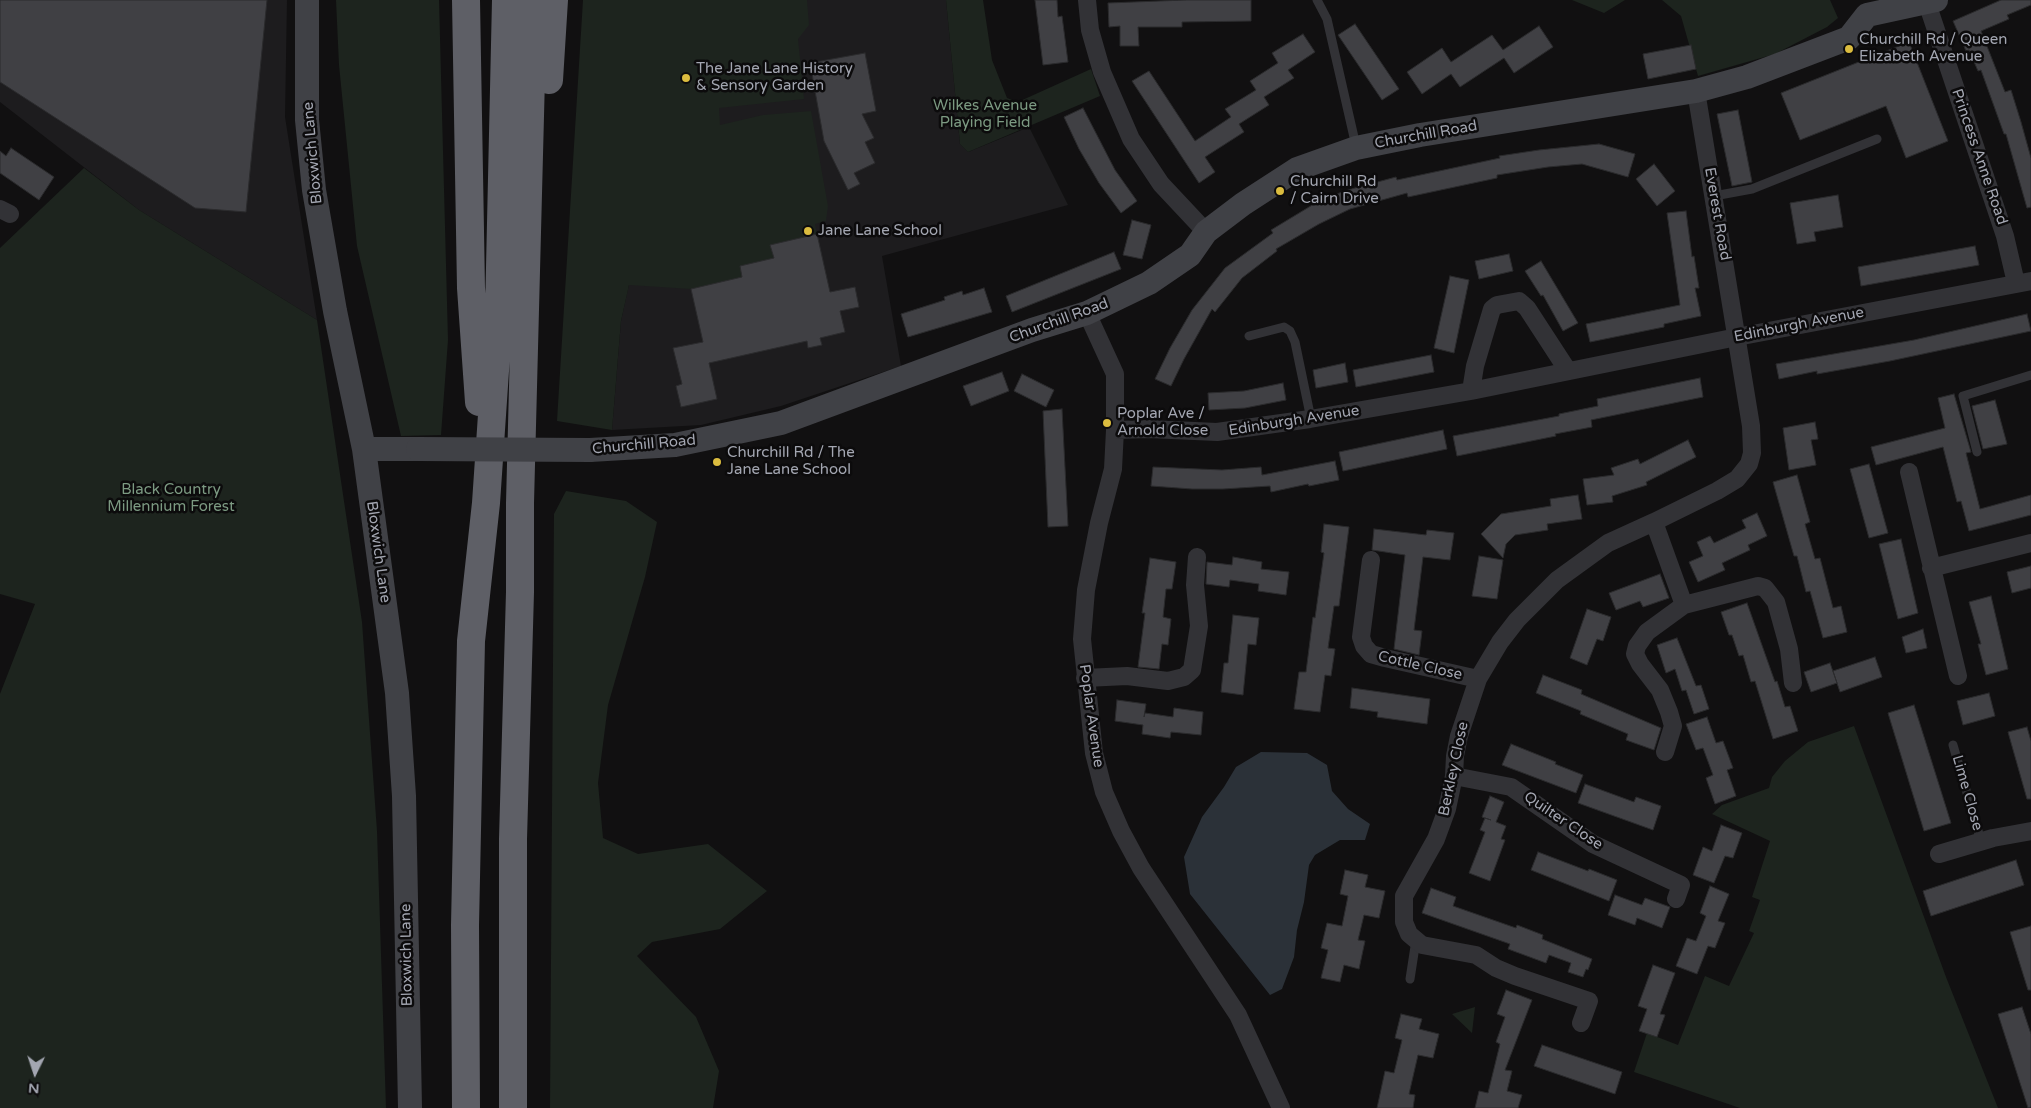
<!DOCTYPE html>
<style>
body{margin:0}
#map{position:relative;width:2031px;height:1108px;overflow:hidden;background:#111011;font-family:"Varela Round",sans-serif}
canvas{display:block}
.north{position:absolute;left:10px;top:1048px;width:50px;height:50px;-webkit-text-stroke:4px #0c0b0c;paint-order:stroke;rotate:184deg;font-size:14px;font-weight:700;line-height:20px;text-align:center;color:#a3a6b1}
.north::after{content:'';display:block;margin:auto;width:18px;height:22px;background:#a3a6b1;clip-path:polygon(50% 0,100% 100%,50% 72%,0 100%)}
</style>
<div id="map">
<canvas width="2031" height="1108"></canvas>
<div class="north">N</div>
</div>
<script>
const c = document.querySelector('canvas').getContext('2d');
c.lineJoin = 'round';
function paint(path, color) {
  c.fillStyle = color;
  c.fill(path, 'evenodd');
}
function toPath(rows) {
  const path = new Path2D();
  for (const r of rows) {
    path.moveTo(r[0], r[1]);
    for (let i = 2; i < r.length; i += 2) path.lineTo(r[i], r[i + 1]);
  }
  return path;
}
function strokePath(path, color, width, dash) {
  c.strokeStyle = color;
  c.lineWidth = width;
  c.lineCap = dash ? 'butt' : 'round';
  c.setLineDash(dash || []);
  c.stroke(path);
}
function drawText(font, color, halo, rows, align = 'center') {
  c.font = font + ' "Varela Round",sans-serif';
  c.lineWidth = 5;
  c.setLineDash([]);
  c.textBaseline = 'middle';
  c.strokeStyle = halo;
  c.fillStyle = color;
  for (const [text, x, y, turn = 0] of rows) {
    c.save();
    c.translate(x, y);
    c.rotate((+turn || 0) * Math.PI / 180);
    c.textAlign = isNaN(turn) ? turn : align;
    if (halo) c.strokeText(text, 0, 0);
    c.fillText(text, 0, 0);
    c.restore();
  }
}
paint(toPath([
 [0,0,287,0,285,117,317,320,139,210,0,102],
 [657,0,946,0,960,144,968,152,1029,127,1068,205,882,256,901,366,781,406,701,425,612,430,621,321,653,174]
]), '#1d1c1e');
paint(toPath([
 [336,0,439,0,448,340,441,435,401,436,357,246,339,65],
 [583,0,807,0,809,25,798,39,804,99,719,108,720,125,763,115,811,111,828,206,826,221,815,224,817,234,771,245,774,258,744,285,736,279,691,289,629,285,621,321,612,430,557,421],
 [946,0,983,0,992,60,1007,98,1018,102,1091,69,1100,96,968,152,960,144],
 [1572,0,1625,0,1604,13],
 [1662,0,1830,0,1838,18,1827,27,1775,54,1698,76,1681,16],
 [84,168,139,210,317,320,362,622,377,831,386,1108,0,1108,0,694,35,604,0,594,0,248],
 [566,491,626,501,657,522,645,577,608,705,598,783,603,838,638,854,708,844,767,891,720,929,652,942,637,956,696,1017,719,1071,713,1108,550,1108,554,514],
 [1854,726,1946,977,1998,1108,1740,1108,1634,1072,1647,1033,1678,1045,1705,976,1729,986,1754,933,1749,931,1760,900,1752,897,1770,841,1712,814,1722,805,1769,788,1772,777,1785,761,1808,742],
 [1475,1007,1472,1033,1452,1014]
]), '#1d241e');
paint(toPath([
 [1261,752,1307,753,1327,765,1332,791,1348,809,1370,824,1365,840,1340,840,1315,855,1309,865,1304,902,1297,930,1294,957,1282,989,1270,995,1190,894,1184,857,1202,817,1224,787,1236,767]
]), '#2b3138');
const building = toPath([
 [0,0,267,0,246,212,195,208,0,82,0,0],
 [1035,0,1057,0,1058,17,1062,16,1068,62,1043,65,1035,0],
 [1185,0,1251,0,1251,21,1182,22,1182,27,1138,27,1139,46,1120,46,1120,26,1109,27,1108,3,1185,0],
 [2001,0,2031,0,2031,5,2007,15,2009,19,1981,31,2005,92,2011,90,2021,122,2031,158,2031,207,2027,208,2006,134,2004,134,1981,70,1978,71,1969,50,1966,51,1953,21,2001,0],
 [1355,24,1399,89,1382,100,1338,35,1355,24],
 [1539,26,1553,47,1514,73,1504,58,1460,87,1451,74,1422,94,1407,72,1442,48,1451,62,1492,35,1503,50,1539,26],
 [1303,34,1315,52,1288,70,1294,78,1264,97,1269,105,1239,124,1244,132,1205,157,1215,172,1199,183,1132,81,1149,71,1195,141,1231,117,1225,109,1256,90,1250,81,1278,63,1272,53,1303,34],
 [1909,42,1948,141,1906,158,1886,106,1800,140,1781,93,1909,42],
 [1691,45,1696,69,1648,79,1643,54,1691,45],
 [865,53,876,111,862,114,874,138,865,142,875,163,854,173,860,184,848,190,824,141,810,63,865,53],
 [1083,108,1115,170,1137,201,1121,213,1099,183,1079,149,1064,117,1083,108],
 [1738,110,1752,182,1732,186,1717,114,1738,110],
 [1599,144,1635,154,1628,177,1582,164,1548,167,1497,175,1497,178,1408,197,1407,193,1350,209,1319,224,1276,249,1277,251,1242,278,1215,312,1212,309,1184,359,1171,386,1155,379,1170,348,1192,310,1225,268,1273,233,1271,230,1314,204,1344,191,1396,177,1397,180,1500,158,1499,156,1539,150,1599,144],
 [11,148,54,177,39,200,0,173,0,151,6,156,11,148],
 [1654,164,1675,191,1657,206,1636,179,1654,164],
 [1838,195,1843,227,1814,232,1816,241,1797,244,1790,203,1838,195],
 [1686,211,1692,257,1694,256,1699,288,1695,288,1701,316,1664,324,1664,327,1590,342,1586,324,1680,305,1667,213,1686,211],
 [1132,220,1151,225,1142,259,1123,255,1132,220],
 [817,234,830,292,855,287,859,307,840,311,845,332,820,338,822,345,808,348,807,341,709,363,717,399,681,407,676,386,682,384,673,348,703,342,691,289,742,277,740,266,774,258,770,245,817,234],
 [1975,246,1979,265,1861,286,1858,267,1975,246],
 [1114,252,1121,269,1012,312,1006,296,1114,252],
 [1509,254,1513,271,1479,279,1475,261,1509,254],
 [1541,261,1578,323,1563,331,1543,295,1541,296,1525,271,1541,261],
 [1450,276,1469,280,1454,353,1434,348,1450,276],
 [984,288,992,312,908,337,901,314,945,300,944,297,962,291,963,295,984,288],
 [2027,314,2031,331,1890,361,1817,374,1817,371,1779,379,1776,364,1914,340,2027,314],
 [1431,355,1434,372,1356,387,1353,370,1431,355],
 [1345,363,1348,382,1316,388,1313,370,1345,363],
 [1002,372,1009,391,971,406,963,386,1002,372],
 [1022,374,1054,390,1046,407,1014,391,1022,374],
 [1700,378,1703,397,1591,420,1592,427,1555,434,1556,436,1457,456,1453,436,1559,416,1559,414,1598,406,1597,399,1700,378],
 [1283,383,1286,400,1245,408,1209,410,1208,393,1244,391,1283,383],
 [1954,394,1971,452,1966,453,1980,509,2031,495,2031,515,1969,531,1961,501,1957,502,1943,447,1876,465,1871,447,1945,428,1938,398,1954,394],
 [1995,400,2007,444,1983,449,1972,406,1995,400],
 [1062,409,1068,526,1048,527,1043,411,1062,409],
 [1815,422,1818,439,1811,440,1816,465,1789,470,1783,428,1815,422],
 [1443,430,1447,449,1343,471,1339,452,1443,430],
 [1688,440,1696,457,1646,482,1647,485,1612,496,1613,502,1587,505,1583,479,1614,475,1611,468,1638,459,1640,464,1688,440],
 [1335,461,1339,480,1309,486,1308,484,1271,492,1270,486,1223,489,1192,489,1151,486,1153,467,1222,470,1261,467,1262,475,1335,461],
 [1869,464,1888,533,1869,538,1850,469,1869,464],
 [1797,475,1810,522,1805,524,1815,559,1820,558,1833,608,1841,606,1847,632,1823,638,1810,591,1806,592,1797,556,1794,556,1773,482,1797,475],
 [1578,495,1582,519,1547,524,1548,530,1515,535,1506,544,1503,558,1481,534,1501,514,1551,506,1550,499,1578,495],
 [1757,513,1767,536,1748,545,1750,550,1722,563,1725,570,1698,582,1689,562,1703,556,1697,542,1710,536,1714,543,1746,528,1742,520,1757,513],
 [1324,524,1349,527,1339,606,1334,606,1328,648,1335,649,1331,676,1325,675,1320,712,1294,709,1299,672,1306,672,1313,617,1315,618,1324,553,1321,552,1324,524],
 [1374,529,1426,535,1427,530,1454,533,1450,560,1423,557,1414,630,1422,631,1419,655,1394,649,1405,555,1372,550,1374,529],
 [1901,539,1918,613,1898,619,1879,544,1901,539],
 [1479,556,1503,560,1497,599,1472,596,1479,556],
 [1233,557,1262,562,1261,569,1289,572,1286,595,1258,591,1259,584,1230,580,1229,587,1206,584,1207,562,1232,565,1233,557],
 [1150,558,1176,562,1172,589,1166,589,1163,617,1171,619,1168,645,1162,644,1159,669,1138,667,1145,613,1142,613,1150,558],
 [2031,566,2031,588,2012,593,2007,572,2031,566],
 [1660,574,1669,598,1643,607,1640,601,1616,610,1609,593,1660,574],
 [1991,596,2008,669,1986,675,1978,644,1981,644,1969,602,1991,596],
 [1747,603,1775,682,1777,681,1785,707,1790,706,1798,731,1773,739,1755,681,1751,682,1743,655,1739,656,1732,635,1729,635,1721,612,1747,603],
 [1587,609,1611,617,1603,641,1597,639,1587,665,1570,658,1587,609],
 [1233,615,1259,618,1256,645,1248,644,1243,695,1221,692,1224,663,1228,663,1233,615],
 [1923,629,1927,648,1906,653,1902,637,1923,629],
 [1677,638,1696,686,1701,685,1709,709,1694,714,1686,690,1682,691,1675,669,1666,673,1657,645,1677,638],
 [1875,657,1882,677,1840,692,1833,671,1875,657],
 [1830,663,1837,683,1811,692,1804,672,1830,663],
 [1543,675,1582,690,1581,694,1661,728,1654,750,1626,740,1628,734,1580,714,1581,711,1536,693,1543,675],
 [1352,688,1430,699,1427,724,1377,717,1378,712,1350,708,1352,688],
 [1989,693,1995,716,1963,725,1957,701,1989,693],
 [1117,700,1146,704,1144,717,1145,713,1173,717,1174,708,1203,712,1201,735,1171,732,1170,738,1142,734,1143,725,1115,721,1117,700],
 [1914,705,1951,823,1924,831,1888,713,1914,705],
 [1707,717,1716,743,1723,741,1733,768,1727,770,1736,796,1715,804,1706,778,1713,775,1703,748,1696,750,1686,724,1707,717],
 [2027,727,2031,741,2031,799,2027,799,2008,732,2027,727],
 [1511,744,1556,762,1555,764,1583,775,1576,793,1502,765,1511,744],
 [1585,784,1634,802,1636,797,1661,806,1653,830,1578,803,1585,784],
 [1490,796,1504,802,1496,822,1506,826,1501,839,1505,840,1490,881,1469,873,1485,832,1480,830,1485,818,1491,820,1482,817,1490,796],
 [1721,825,1742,833,1733,858,1725,856,1714,883,1693,875,1703,847,1712,851,1721,825],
 [1538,852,1588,871,1589,869,1617,880,1609,901,1531,870,1538,852],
 [2016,860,2024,885,1931,916,1923,891,2016,860],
 [1345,870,1368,875,1365,887,1385,891,1379,918,1364,915,1358,940,1365,941,1359,969,1344,965,1340,982,1321,978,1328,950,1321,948,1327,923,1342,926,1348,896,1340,894,1345,870],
 [1710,886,1729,894,1718,921,1725,923,1715,948,1708,946,1697,974,1676,966,1687,938,1696,941,1706,916,1700,913,1710,886],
 [1431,888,1456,897,1453,906,1516,928,1517,925,1543,935,1542,939,1592,959,1588,970,1586,969,1583,977,1568,972,1571,963,1549,955,1546,963,1508,949,1510,944,1422,913,1431,888],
 [1615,895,1642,905,1645,898,1670,907,1662,928,1637,918,1635,925,1608,915,1615,895],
 [2031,926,2031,990,2028,990,2010,932,2031,926],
 [1653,965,1675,973,1660,1014,1665,1015,1657,1037,1639,1031,1647,1009,1638,1006,1653,965],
 [1506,990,1532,1000,1505,1070,1512,1071,1507,1091,1522,1095,1518,1108,1475,1108,1479,1091,1488,1093,1500,1044,1496,1042,1505,1017,1497,1014,1506,990],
 [2022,1007,2031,1034,2031,1107,2028,1108,1998,1014,2022,1007],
 [1401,1014,1422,1019,1419,1029,1439,1034,1433,1058,1418,1055,1409,1094,1415,1095,1413,1108,1377,1108,1385,1071,1394,1073,1402,1040,1395,1038,1401,1014],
 [1542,1045,1622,1072,1615,1094,1534,1066,1542,1045]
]);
paint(building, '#404044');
strokePath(building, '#2b2b2d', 1);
strokePath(toPath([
 [1317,0,1327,19,1356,146],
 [1714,196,1752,189,1877,139],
 [1249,336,1284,327,1290,331,1295,342,1311,419],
 [1977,452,1963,396,2031,375],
 [1953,745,1981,841],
 [1410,979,1416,940]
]), '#323236', 9);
strokePath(toPath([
 [1087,0,1090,30,1102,72,1131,139,1161,184,1206,232],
 [1927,3,2005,236,2016,283],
 [0,209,10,214],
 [1087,313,1115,374,1115,430,1113,469,1099,523,1086,590,1082,639,1094,753,1104,792,1121,831,1141,868,1238,1015,1281,1108],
 [1471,391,1475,366,1492,309,1497,305,1519,301,1527,308,1568,371],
 [1115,430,1149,429,1217,432,1310,419,1471,391,1737,337,2031,281],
 [1909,472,1958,676],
 [1654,522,1684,605,1647,632,1637,646,1635,654,1640,664,1660,690,1669,712,1673,726,1665,752],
 [1371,560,1361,637,1364,646,1371,654,1385,658,1478,679],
 [1931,568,2031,543],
 [1684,605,1758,586,1765,588,1776,602,1789,649,1793,683],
 [1085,678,1127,676,1168,681,1184,677,1192,670,1199,626,1195,585,1197,557],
 [1454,776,1511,787,1593,844,1681,885,1676,899],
 [1939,854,1993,838,2031,831],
 [1581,1023,1589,1001,1515,976,1496,968,1476,955,1422,945,1409,934,1404,922,1404,896,1436,839,1447,809,1454,776,1455,756,1459,736,1478,679,1500,642,1517,620,1557,580,1608,543,1654,522,1717,491,1737,479,1749,464,1752,453,1751,426,1696,91]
]), '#323236', 18);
strokePath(toPath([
 [307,0,307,120,314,190,335,311,364,449,397,693,404,796,410,1108],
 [364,449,418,449],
 [590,450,675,445,781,423,1032,330,1087,313,1149,283,1190,255,1206,232,1243,204,1297,169,1356,148,1420,135,1696,91,1747,77,1849,38,1867,15,1936,0]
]), '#404146', 24);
strokePath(toPath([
 [466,0,471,288,479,402],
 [549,80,554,0],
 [466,1108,465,925,471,641,486,503,499,312,506,0],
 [513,1108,513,839,520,592,520,503,533,0]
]), '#5e5f66', 28);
strokePath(toPath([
 [418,449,590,450]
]), '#404146', 24);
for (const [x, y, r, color] of [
 [1849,49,5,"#dbbc3f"],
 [686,78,5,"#dbbc3f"],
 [1280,191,5,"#dbbc3f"],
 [808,231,5,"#dbbc3f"],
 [1107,423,5,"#dbbc3f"],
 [717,462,5,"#dbbc3f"]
]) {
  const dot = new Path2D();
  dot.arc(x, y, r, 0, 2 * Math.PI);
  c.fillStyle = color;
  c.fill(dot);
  strokePath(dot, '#0c0b0c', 2);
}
drawText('15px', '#a3a6b1', '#0c0b0c', [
 ["Churchill Rd / Queen",1859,40],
 ["Elizabeth Avenue",1859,57],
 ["The Jane Lane History",696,69],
 ["& Sensory Garden",696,86],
 ["Churchill Rd",1290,182],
 ["/ Cairn Drive",1290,199],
 ["Jane Lane School",818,231],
 ["Poplar Ave /",1117,414],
 ["Arnold Close",1117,431],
 ["Churchill Rd / The",727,453],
 ["Jane Lane School",727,470]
], 'left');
drawText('15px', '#7c9a82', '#0c0b0c', [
 ["Wilkes Avenue",985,106],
 ["Playing Field",985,123],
 ["Black Country",171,490],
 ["Millennium Forest",171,507]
]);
drawText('15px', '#a3a6b1', '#0c0b0c', [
 ["Churchill Road",1426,135,-10],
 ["Bloxwich Lane",313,153,-95],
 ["Princess Anne Road",1979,157,71],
 ["Everest Road",1717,214,80],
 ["Churchill Road",1059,321,-20],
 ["Edinburgh Avenue",1799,325,-11],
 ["Edinburgh Avenue",1294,421,-9],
 ["Churchill Road",644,445,-5],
 ["Bloxwich Lane",378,552,82],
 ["Cottle Close",1420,666,13],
 ["Poplar Avenue",1091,716,82],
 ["Berkley Close",1454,769,-78],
 ["Lime Close",1967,793,74],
 ["Quilter Close",1563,821,34],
 ["Bloxwich Lane",407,955,-91]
]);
</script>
